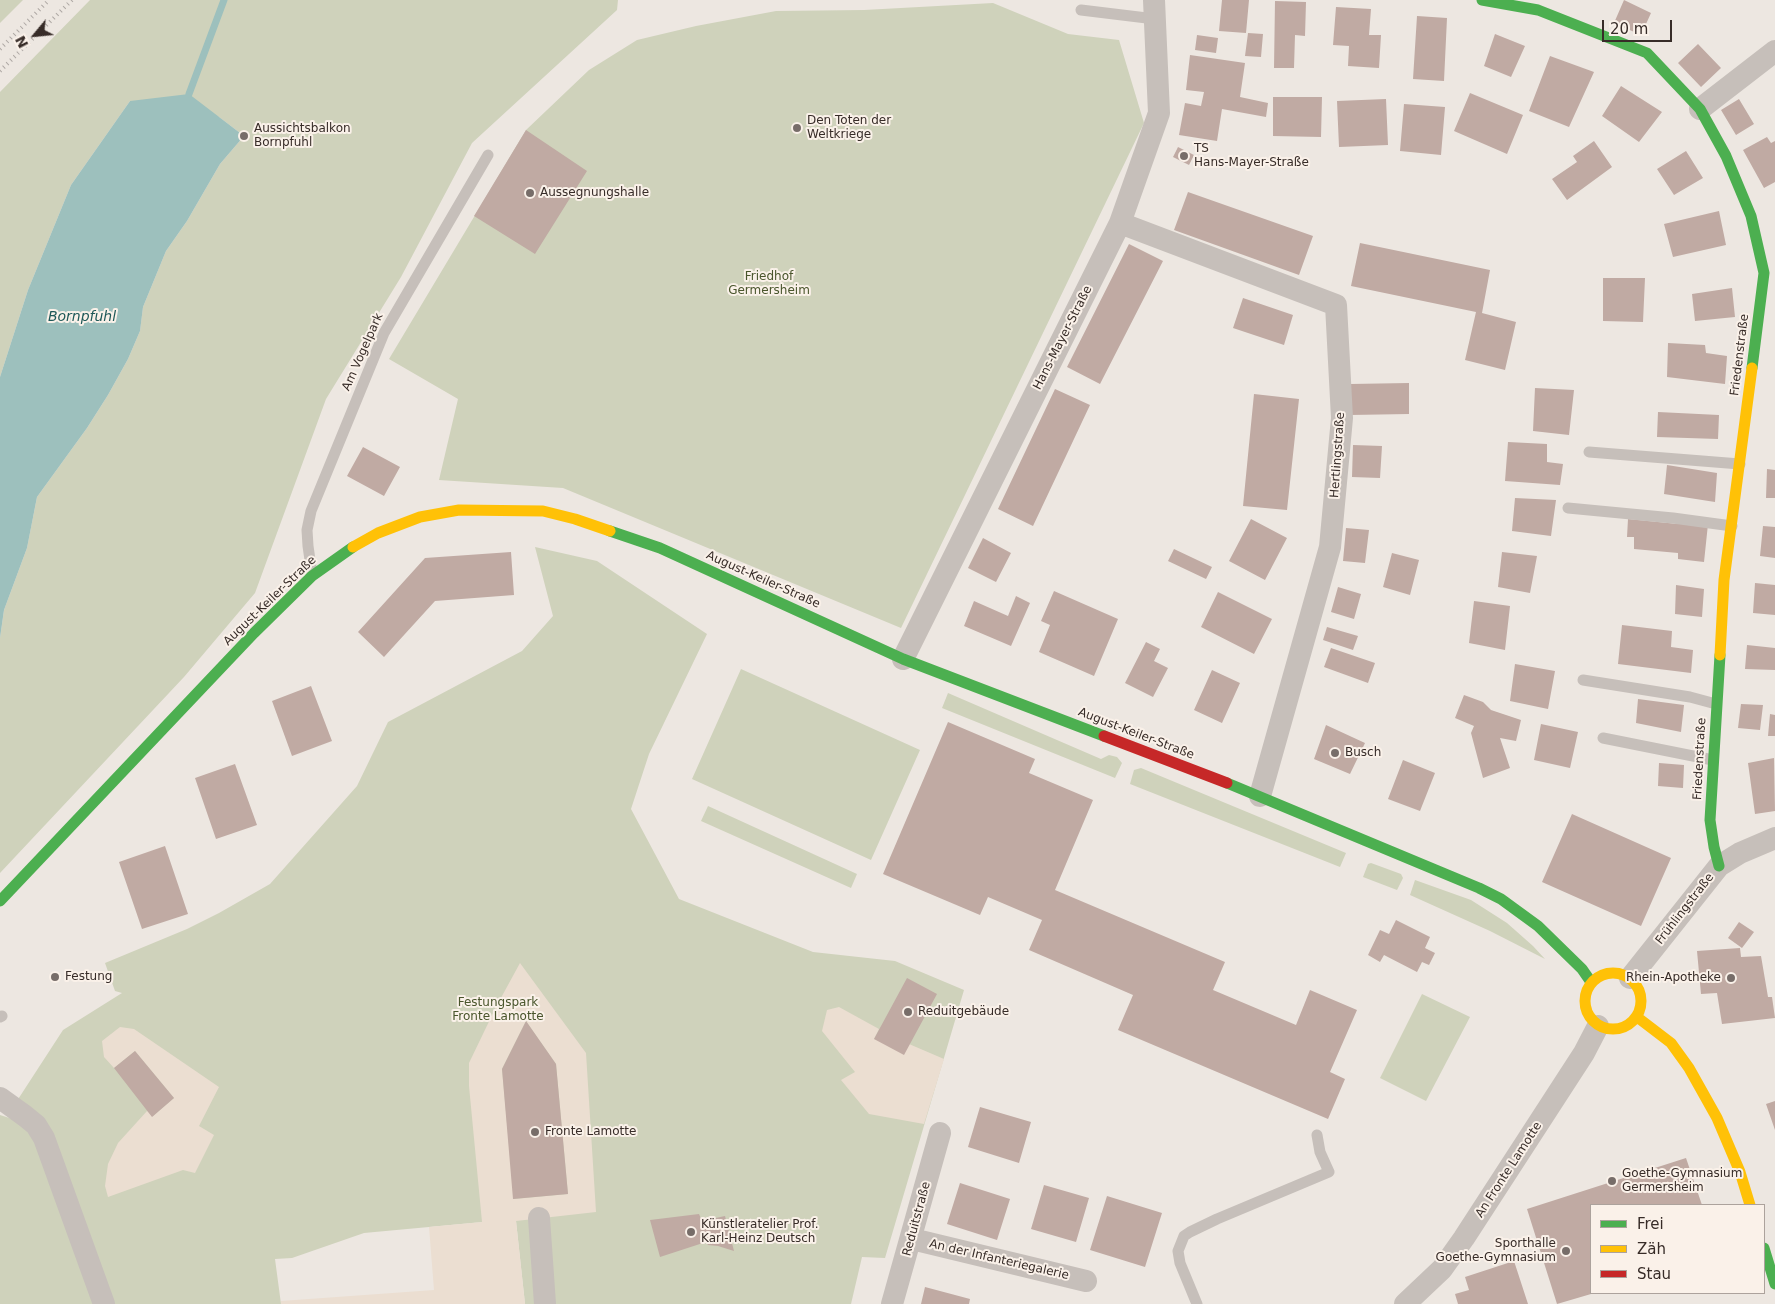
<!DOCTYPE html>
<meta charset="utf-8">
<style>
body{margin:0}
#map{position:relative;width:1775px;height:1304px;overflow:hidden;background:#ede7e1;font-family:"DejaVu Sans",sans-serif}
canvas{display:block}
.legend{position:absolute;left:1590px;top:1204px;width:175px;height:90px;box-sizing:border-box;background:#faf1e9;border:1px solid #aca29c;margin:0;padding:6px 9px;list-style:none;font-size:15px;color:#372c28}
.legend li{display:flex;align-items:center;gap:10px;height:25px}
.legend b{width:25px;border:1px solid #aca29c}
.north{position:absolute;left:10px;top:10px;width:50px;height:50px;-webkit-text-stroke:4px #faf1e9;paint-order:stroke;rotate:242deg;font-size:14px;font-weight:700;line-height:20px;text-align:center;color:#372c28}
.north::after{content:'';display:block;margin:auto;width:18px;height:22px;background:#372c28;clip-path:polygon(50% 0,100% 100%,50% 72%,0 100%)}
.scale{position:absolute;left:1602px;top:20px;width:70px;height:22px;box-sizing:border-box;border:2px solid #372c28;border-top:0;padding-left:6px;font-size:15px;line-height:18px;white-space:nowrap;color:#372c28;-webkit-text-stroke:4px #faf1e9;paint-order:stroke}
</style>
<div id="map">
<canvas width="1775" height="1304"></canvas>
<ul class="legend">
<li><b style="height:6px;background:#4caf50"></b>Frei</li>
<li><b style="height:6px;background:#ffc107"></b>Zäh</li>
<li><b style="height:6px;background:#c62828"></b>Stau</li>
</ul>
<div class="north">N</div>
<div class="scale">20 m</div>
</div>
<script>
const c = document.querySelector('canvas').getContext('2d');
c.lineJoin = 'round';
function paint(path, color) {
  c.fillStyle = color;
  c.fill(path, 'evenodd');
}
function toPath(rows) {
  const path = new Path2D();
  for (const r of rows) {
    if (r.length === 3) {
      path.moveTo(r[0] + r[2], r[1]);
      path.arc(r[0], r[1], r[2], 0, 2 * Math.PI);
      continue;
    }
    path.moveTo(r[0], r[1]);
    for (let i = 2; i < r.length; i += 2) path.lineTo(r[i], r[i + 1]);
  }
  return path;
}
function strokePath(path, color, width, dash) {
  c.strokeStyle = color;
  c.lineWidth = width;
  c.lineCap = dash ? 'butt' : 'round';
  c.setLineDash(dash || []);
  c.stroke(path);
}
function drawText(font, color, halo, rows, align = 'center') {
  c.font = font + ' "DejaVu Sans",sans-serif';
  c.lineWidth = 4;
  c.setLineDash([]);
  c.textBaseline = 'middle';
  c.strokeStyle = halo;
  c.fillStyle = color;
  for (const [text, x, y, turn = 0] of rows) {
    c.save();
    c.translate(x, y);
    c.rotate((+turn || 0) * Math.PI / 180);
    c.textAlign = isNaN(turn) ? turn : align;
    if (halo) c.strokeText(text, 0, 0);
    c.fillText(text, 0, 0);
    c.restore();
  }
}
paint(toPath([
 [0,0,23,0,0,23],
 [90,0,618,0,617,10,472,143,401,277,326,399,255,593,184,677,0,873,0,638,4,610,27,548,37,497,87,428,108,395,128,359,140,331,143,307,166,251,187,221,220,164,244,136,219,117,130,101,71,185,28,290,0,377,0,92],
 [993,3,1068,34,1119,40,1144,123,901,628,563,488,439,480,458,399,389,359,526,130,589,70,637,40,696,26,776,11,864,10],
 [535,547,597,561,707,634,649,754,631,809,679,899,813,952,895,961,964,990,885,1258,862,1257,851,1304,525,1304,516,1221,483,1222,364,1233,292,1258,275,1259,281,1304,0,1304,0,1115,19,1121,13,1107,63,1030,122,993,115,991,105,963,187,929,219,913,270,884,357,786,388,722,522,651,553,616],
 [741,669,920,750,871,860,692,779],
 [948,693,1101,759,1109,755,1117,757,1122,763,1115,778,942,708],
 [1141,768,1346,853,1340,867,1130,784,1134,770],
 [708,806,857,874,851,888,701,821],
 [1371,863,1401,874,1403,878,1397,890,1363,877,1368,864],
 [1415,880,1471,900,1507,923,1533,946,1545,959,1490,931,1410,895],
 [1422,994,1470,1017,1426,1101,1380,1078]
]), '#cfd2bb');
paint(toPath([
 [520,963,586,1053,596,1212,516,1221,525,1304,281,1304,281,1301,434,1290,429,1227,482,1222,469,1086,469,1063,496,1007],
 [526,1021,556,1064,568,1194,514,1199,502,1069],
 [839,1007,879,1029,874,1039,909,1044,944,1059,924,1124,869,1114,841,1080,855,1072,822,1031,827,1010],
 [120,1027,134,1029,219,1087,199,1126,214,1135,195,1173,183,1170,108,1197,105,1186,108,1164,118,1143,147,1111,153,1116,174,1098,135,1051,114,1068,104,1057,102,1041]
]), '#ebded1');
paint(toPath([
 [189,94,244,136,220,164,187,221,166,251,143,307,140,331,128,359,108,395,87,428,37,497,27,548,4,610,0,638,0,377,28,290,71,185,130,101]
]), '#9dc0bd');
strokePath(toPath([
 [189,94,224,0]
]), '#9dc0bd', 7);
paint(toPath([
 [1222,0,1249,0,1246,33,1219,31],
 [1624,0,1651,13,1641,35,1614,23],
 [1275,1,1306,2,1305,36,1295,35,1294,68,1274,68],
 [1336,7,1371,9,1369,35,1381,35,1379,68,1348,66,1349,46,1333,45],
 [1417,16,1447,18,1444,81,1413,79],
 [1248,33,1263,34,1261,57,1245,56],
 [1495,34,1525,46,1511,77,1484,66],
 [1197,35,1218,38,1216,53,1195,50],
 [1698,44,1721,68,1701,87,1678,63],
 [1190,55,1245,63,1240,97,1268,103,1266,117,1222,109,1217,141,1179,135,1185,103,1201,106,1204,92,1186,90],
 [1550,56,1594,72,1569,127,1529,111],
 [1621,86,1662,112,1639,142,1602,116],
 [1470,93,1523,115,1507,154,1454,131],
 [1273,97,1322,97,1321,137,1273,136],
 [1386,99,1388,145,1339,147,1337,101],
 [1739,99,1754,124,1736,135,1721,110],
 [1404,104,1445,107,1441,155,1400,151],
 [526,130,587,171,535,254,474,216],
 [1767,137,1771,143,1775,141,1775,182,1764,188,1743,150],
 [1594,141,1612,167,1567,200,1552,179,1577,162,1573,156],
 [1178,147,1194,155,1189,165,1173,157],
 [1686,151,1703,178,1674,195,1657,169],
 [1188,192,1313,236,1299,275,1174,230],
 [1719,211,1726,245,1673,257,1664,224],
 [1360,243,1490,270,1482,313,1516,322,1505,370,1465,360,1476,312,1351,286],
 [1129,244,1163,261,1100,384,1067,367],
 [1603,278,1645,278,1643,322,1603,321],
 [1732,288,1735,317,1695,321,1692,294],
 [1243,298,1293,315,1284,345,1233,328],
 [1668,343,1705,345,1706,353,1727,356,1725,384,1667,377],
 [1409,383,1409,414,1350,415,1350,384],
 [1535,388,1574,390,1569,435,1533,431],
 [1055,389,1090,405,1033,526,998,509],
 [1254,394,1299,399,1287,510,1243,506],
 [1658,412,1719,415,1718,439,1657,437],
 [1508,442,1547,444,1547,462,1563,464,1560,485,1505,481],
 [1353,445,1382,446,1380,478,1352,477],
 [363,447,400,467,384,496,347,476],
 [1667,465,1717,473,1715,502,1664,494],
 [1767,469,1775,470,1775,498,1766,498],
 [1515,498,1556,500,1551,536,1512,531],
 [1251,519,1287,538,1265,580,1229,561],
 [1628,519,1678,524,1708,524,1704,562,1678,559,1678,553,1634,549,1634,537,1627,537],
 [1763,526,1775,527,1775,558,1760,556],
 [1346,528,1369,530,1365,563,1343,561],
 [983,538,1011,553,996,582,968,568],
 [1174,549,1212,567,1206,579,1168,561],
 [511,552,514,595,435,601,384,657,358,632,425,558],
 [1502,552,1537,556,1530,593,1498,587],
 [1392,553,1419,560,1410,595,1383,587],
 [1755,583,1775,585,1775,615,1753,613],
 [1676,585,1704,589,1702,617,1675,614],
 [1338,587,1361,594,1354,619,1331,612],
 [1054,591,1118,619,1094,676,1039,652,1050,625,1041,621],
 [1218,592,1272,619,1254,654,1201,627],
 [1016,596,1030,603,1011,646,964,626,974,601,1008,616],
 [1474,601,1510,606,1505,650,1469,643],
 [1622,625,1672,631,1671,647,1693,650,1691,673,1618,664],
 [1327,627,1358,636,1353,650,1323,640],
 [1146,642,1160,649,1154,661,1168,668,1153,697,1125,683],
 [1747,645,1775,648,1775,670,1745,669],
 [1331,648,1375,663,1368,683,1324,667],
 [1515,664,1555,671,1548,709,1510,701],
 [1212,670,1240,683,1222,723,1194,710],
 [311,686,332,741,292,756,272,701],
 [1464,695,1483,702,1491,710,1521,720,1516,741,1500,738,1510,768,1483,778,1471,733,1474,726,1455,718],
 [1638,699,1684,705,1681,732,1636,723],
 [1741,704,1763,705,1760,730,1738,728],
 [1770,714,1775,715,1775,736,1768,736],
 [948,722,1035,759,1029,773,1093,800,1055,890,1225,962,1213,990,1296,1025,1310,990,1357,1010,1330,1072,1345,1079,1328,1119,1118,1030,1133,995,1029,950,1042,920,988,897,980,915,883,874],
 [1541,724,1578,732,1570,768,1534,760],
 [1326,725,1365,743,1350,774,1314,759],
 [1774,758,1775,811,1755,814,1748,763],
 [1403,760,1435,773,1420,811,1388,799],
 [1659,763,1684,765,1683,788,1658,786],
 [235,764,257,825,216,839,195,778],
 [1572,814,1671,858,1641,926,1542,882],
 [165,846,188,914,142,929,119,862],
 [1396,920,1430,937,1425,948,1435,953,1429,965,1422,962,1417,972,1384,955,1380,962,1368,955,1380,930,1389,934],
 [1739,922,1754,932,1742,948,1728,938],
 [1740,948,1741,957,1761,956,1768,997,1772,997,1775,1018,1722,1024,1717,993,1701,994,1697,951],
 [907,978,937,994,904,1055,874,1039],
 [526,1021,556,1064,568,1194,513,1199,502,1069],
 [135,1051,174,1098,152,1117,114,1068],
 [1775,1101,1775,1130,1766,1104],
 [980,1107,1031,1122,1019,1163,968,1147],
 [1686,1158,1702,1205,1591,1205,1591,1294,1557,1304,1527,1209],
 [960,1183,1010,1199,997,1240,947,1224],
 [1044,1185,1089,1198,1076,1242,1031,1229],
 [1107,1196,1162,1213,1145,1267,1090,1250],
 [699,1214,702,1221,725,1216,734,1251,718,1246,708,1245,706,1242,660,1257,650,1220],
 [1514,1261,1528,1304,1458,1304,1455,1294,1469,1290,1465,1277],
 [925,1287,970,1299,969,1304,921,1304]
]), '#c0aaa3');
strokePath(toPath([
 [1081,10,1155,19],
 [1589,452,1740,464],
 [1568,508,1673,518,1732,526],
 [312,574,308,546,307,530,311,511,384,333,488,155],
 [1583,680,1690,697,1716,704],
 [1603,738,1713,760],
 [0,1017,2,1016],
 [1197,1304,1180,1263,1178,1251,1184,1236,1190,1232,1217,1219,1329,1172,1320,1152,1317,1135]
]), '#c6bfba', 11);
strokePath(toPath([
 [1700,109,1775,51],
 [1120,223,1336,305,1342,418,1330,547,1260,796],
 [903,659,1120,223,1159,113,1154,0],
 [1630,978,1719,866,1740,853,1775,838],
 [0,1098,25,1116,36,1125,44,1138,104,1304],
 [539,1218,545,1304],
 [912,1239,1086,1281],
 [892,1304,940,1133],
 [1405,1304,1442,1269,1464,1238,1584,1053,1598,1026]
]), '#c6bfba', 22);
strokePath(toPath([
 [1482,0,1538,10,1647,53,1700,109,1726,156,1751,216,1764,273,1752,368],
 [610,531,660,548,903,659,1104,736],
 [1227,783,1479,888,1501,899,1538,926,1582,969,1591,982],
 [1719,866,1714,847,1710,820,1720,655],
 [0,901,254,633,312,576,353,547],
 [1764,1248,1775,1284]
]), '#4caf50', 11);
strokePath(toPath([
 [353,547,378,533,420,517,459,510,543,511,575,519,610,531],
 [1720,655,1724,580,1752,368],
 [1613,1001,28],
 [1637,1017,1671,1043,1689,1068,1717,1118,1740,1172,1750,1205]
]), '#ffc107', 11);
strokePath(toPath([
 [1104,736,1227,783]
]), '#c62828', 11);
strokePath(toPath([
 [0,49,49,0],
 [0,71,72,0]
]), '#aea8a4', 4, [1, 4]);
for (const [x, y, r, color] of [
 [797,128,5,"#776d69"],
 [244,136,5,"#776d69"],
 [1184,156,5,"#776d69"],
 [530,193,5,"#776d69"],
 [1335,753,5,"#776d69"],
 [55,977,5,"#776d69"],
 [1731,978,5,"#776d69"],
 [908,1012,5,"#776d69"],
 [535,1132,5,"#776d69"],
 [1612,1181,5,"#776d69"],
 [691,1232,5,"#776d69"],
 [1566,1251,5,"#776d69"]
]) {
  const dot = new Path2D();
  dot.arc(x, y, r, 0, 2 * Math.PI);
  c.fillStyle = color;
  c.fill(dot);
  strokePath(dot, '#faf1e9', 2);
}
drawText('12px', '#372c28', '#faf1e9', [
 ["Den Toten der",807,121],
 ["Weltkriege",807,135],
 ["Aussichtsbalkon",254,129],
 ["Bornpfuhl",254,143],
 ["TS",1194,149],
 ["Hans-Mayer-Straße",1194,163],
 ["Aussegnungshalle",540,193],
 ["Busch",1345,753],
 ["Festung",65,977],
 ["Rhein-Apotheke",1721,978,"right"],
 ["Reduitgebäude",918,1012],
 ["Fronte Lamotte",545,1132],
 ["Goethe-Gymnasium",1622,1174],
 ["Germersheim",1622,1188],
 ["Künstleratelier Prof.",701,1225],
 ["Karl-Heinz Deutsch",701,1239],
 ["Sporthalle",1556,1244,"right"],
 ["Goethe-Gymnasium",1556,1258,"right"]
], 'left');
drawText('12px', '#49552c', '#faf1e9', [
 ["Friedhof",769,277],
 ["Germersheim",769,291],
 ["Festungspark",498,1003],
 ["Fronte Lamotte",498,1017]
]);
drawText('12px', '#372c28', '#faf1e9', [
 ["Hans-Mayer-Straße",1063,338,-63],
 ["Am Vogelpark",363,352,-66],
 ["Friedenstraße",1740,355,-83],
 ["Hertlingstraße",1338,455,-86],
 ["August-Keiler-Straße",763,580,24],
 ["August-Keiler-Straße",270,601,-44],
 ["August-Keiler-Straße",1136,734,21],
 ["Friedenstraße",1700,759,-87],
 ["Frühlingstraße",1685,909,-52],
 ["An Fronte Lamotte",1509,1170,-57],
 ["Reduitstraße",917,1219,-75],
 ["An der Infanteriegalerie",999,1260,13]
]);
drawText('italic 14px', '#1e5858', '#faf1e9', [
 ["Bornpfuhl",82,317]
]);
</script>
